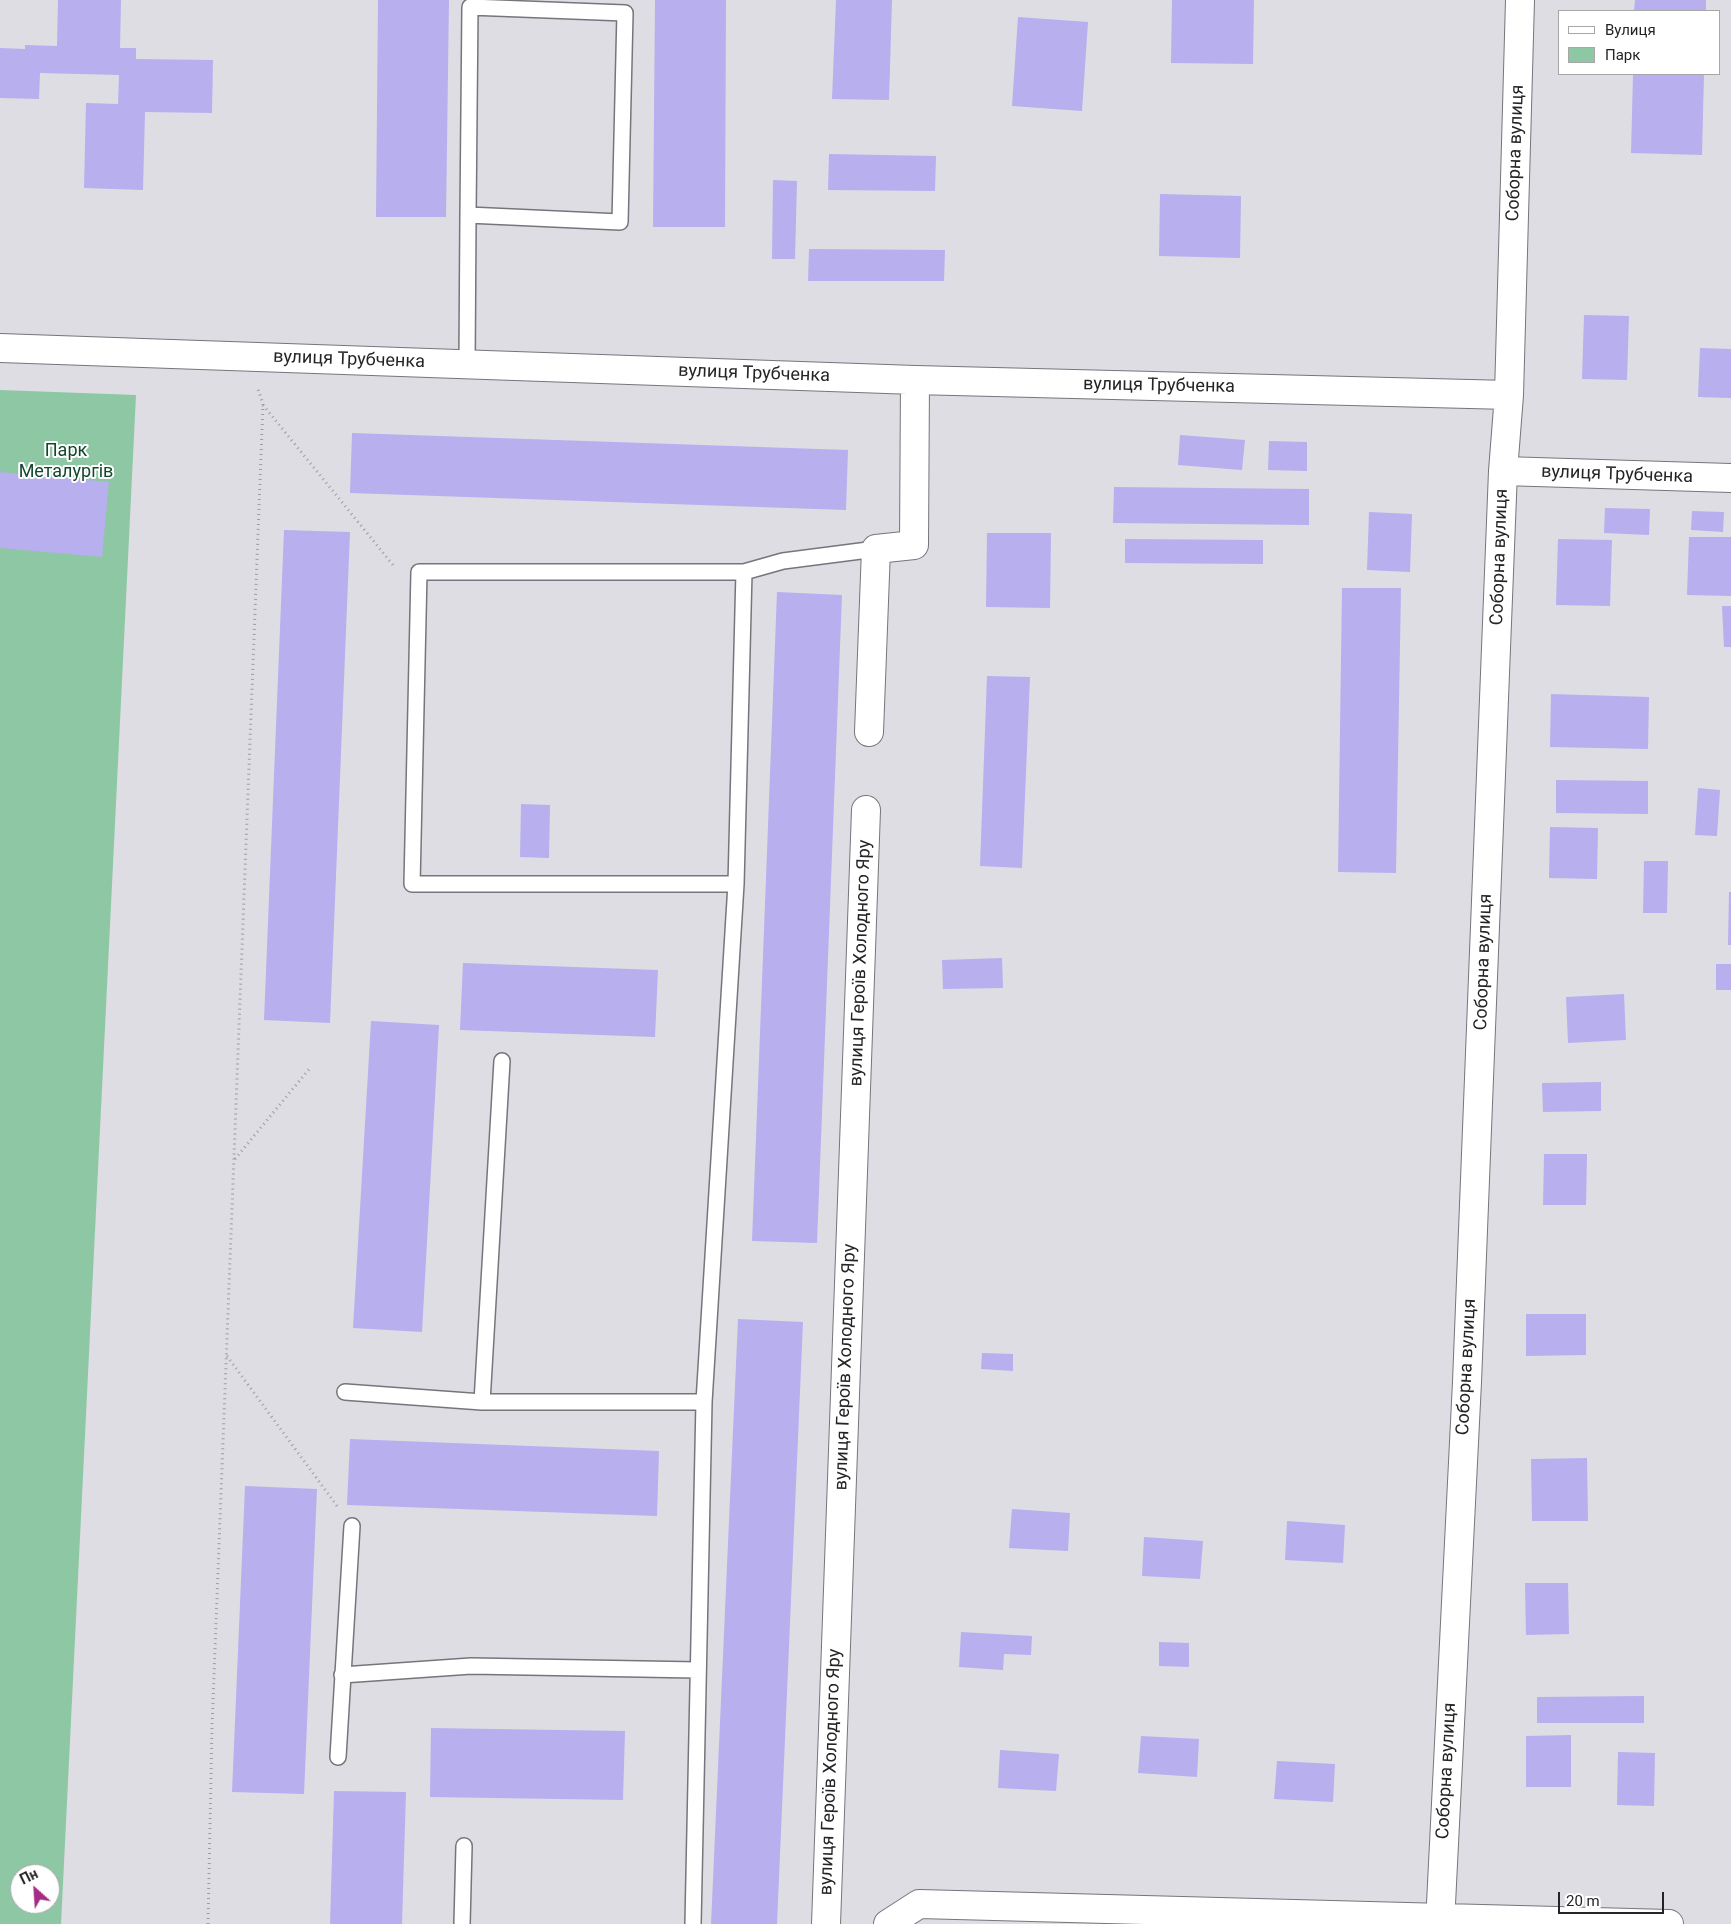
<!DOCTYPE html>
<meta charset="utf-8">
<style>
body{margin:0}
#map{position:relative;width:1731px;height:1924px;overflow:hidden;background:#dedde4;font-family:Roboto,sans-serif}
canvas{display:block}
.legend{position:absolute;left:1558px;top:10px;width:162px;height:65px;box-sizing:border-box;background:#fff;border:1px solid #a7a7a8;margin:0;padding:6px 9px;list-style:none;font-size:15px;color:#242426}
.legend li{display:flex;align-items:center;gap:10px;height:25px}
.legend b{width:25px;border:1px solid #a7a7a8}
.north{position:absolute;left:10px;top:1864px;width:50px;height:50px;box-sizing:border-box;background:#fff;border:1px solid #a7a7a8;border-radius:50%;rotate:334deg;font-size:14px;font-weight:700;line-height:20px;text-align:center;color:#242426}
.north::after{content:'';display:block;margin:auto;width:18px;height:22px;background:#a52d84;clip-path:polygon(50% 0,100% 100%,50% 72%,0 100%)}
.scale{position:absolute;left:1558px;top:1892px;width:106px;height:22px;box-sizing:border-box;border:2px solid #242426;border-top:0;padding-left:6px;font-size:15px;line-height:18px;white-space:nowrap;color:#242426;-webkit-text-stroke:4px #fff;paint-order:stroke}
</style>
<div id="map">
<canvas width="1731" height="1924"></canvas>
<ul class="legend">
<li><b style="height:6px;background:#fff"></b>Вулиця</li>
<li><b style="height:14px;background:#8dc7a4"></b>Парк</li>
</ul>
<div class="north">Пн</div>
<div class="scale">20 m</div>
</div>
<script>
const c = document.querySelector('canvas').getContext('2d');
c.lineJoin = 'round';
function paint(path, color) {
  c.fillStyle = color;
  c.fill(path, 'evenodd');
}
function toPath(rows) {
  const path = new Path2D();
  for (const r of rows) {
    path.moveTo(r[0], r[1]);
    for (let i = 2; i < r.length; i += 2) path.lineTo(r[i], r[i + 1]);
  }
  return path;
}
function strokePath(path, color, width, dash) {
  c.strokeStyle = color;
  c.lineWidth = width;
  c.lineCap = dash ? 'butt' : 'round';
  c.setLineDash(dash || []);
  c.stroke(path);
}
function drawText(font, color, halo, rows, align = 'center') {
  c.font = font + ' Roboto,sans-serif';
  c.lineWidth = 4;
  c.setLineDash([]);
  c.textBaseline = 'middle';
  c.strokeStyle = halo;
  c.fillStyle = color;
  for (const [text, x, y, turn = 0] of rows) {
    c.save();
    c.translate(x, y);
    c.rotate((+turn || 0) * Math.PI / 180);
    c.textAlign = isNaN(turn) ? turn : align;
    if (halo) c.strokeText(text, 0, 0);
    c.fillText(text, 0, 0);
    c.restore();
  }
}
paint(toPath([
 [0,390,136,395,61,1924,0,1924],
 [20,1874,50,1874,50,1904,20,1904]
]), '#8dc7a4');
paint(toPath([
 [58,0,121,0,120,48,136,48,136,59,213,60,212,113,145,112,143,190,84,188,86,103,118,104,119,75,40,73,39,99,0,98,0,48,25,49,25,45,57,46],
 [378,0,449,0,446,217,376,217],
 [655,0,726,0,725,227,653,227],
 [836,0,892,0,889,100,832,99],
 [1172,0,1254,0,1253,64,1171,63],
 [1635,0,1706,0,1706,11,1634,11],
 [1018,17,1088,22,1082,111,1012,106],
 [1633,74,1704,74,1702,155,1631,153],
 [829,154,936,156,935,191,828,190],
 [773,180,797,181,795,259,772,259],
 [1160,194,1241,196,1240,258,1159,256],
 [809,249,945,250,944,281,808,281],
 [1584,315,1629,316,1627,380,1582,379],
 [1700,348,1731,349,1731,398,1698,397],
 [352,433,848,450,846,510,350,493],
 [1180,435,1245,440,1242,470,1178,465],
 [1269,441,1307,442,1307,471,1268,470],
 [0,472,109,482,102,557,0,548],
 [1114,487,1309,489,1309,525,1113,523],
 [1605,508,1650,509,1649,535,1604,533],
 [1692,511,1724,512,1723,532,1691,530],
 [1369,512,1412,514,1410,572,1367,570],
 [284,530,350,532,330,1023,264,1020],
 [987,533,1051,533,1050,608,986,607],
 [1689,537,1731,537,1731,596,1687,595],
 [1125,539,1263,540,1263,564,1125,563],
 [1558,539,1612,540,1610,606,1556,605],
 [1342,588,1401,588,1396,873,1338,872],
 [777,592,842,595,817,1243,752,1241],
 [1722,606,1731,606,1731,647,1724,647],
 [987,676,1030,677,1022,868,980,866],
 [1551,694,1649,697,1648,749,1550,747],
 [1556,780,1648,781,1648,814,1556,813],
 [1698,788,1720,790,1717,836,1695,835],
 [521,804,550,805,549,858,520,857],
 [1550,827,1598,828,1597,879,1549,878],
 [1644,861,1668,861,1667,913,1643,913],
 [1729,892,1731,892,1731,945,1728,945],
 [1002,958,1003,988,943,989,942,960],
 [463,963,658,970,655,1037,460,1030],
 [1716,964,1731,964,1731,990,1716,990],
 [1624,994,1626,1040,1568,1043,1566,997],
 [371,1021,439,1025,422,1332,353,1328],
 [1601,1082,1601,1111,1543,1112,1542,1083],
 [1544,1154,1587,1154,1586,1205,1543,1205],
 [1526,1314,1586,1314,1586,1355,1526,1356],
 [738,1319,803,1322,777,1924,711,1924],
 [982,1353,1013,1354,1013,1371,981,1369],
 [350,1439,659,1451,657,1516,347,1505],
 [1587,1458,1588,1521,1532,1521,1531,1459],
 [245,1486,317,1489,304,1794,232,1792],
 [1012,1509,1070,1513,1068,1551,1009,1548],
 [1287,1521,1345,1525,1343,1563,1285,1560],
 [1144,1537,1203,1541,1200,1579,1142,1576],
 [1525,1583,1568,1583,1569,1634,1526,1635],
 [961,1632,1032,1636,1031,1655,1004,1654,1003,1670,959,1667],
 [1159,1642,1189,1643,1189,1667,1159,1666],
 [1644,1696,1644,1723,1537,1723,1537,1697],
 [431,1728,625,1731,623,1800,430,1797],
 [1571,1735,1571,1787,1526,1787,1526,1736],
 [1141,1736,1199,1739,1197,1777,1138,1773],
 [1000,1750,1059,1754,1056,1791,998,1788],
 [1618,1752,1655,1753,1654,1806,1617,1805],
 [1277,1761,1335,1764,1333,1802,1274,1799],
 [334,1791,406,1792,402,1924,330,1924]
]), '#b8afee');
const service = toPath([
 [467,364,468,215,470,7,625,13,620,222,468,215],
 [736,884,412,884,419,572,744,572],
 [345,1392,482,1402,704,1402],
 [482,1402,502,1061],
 [342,1675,471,1666,697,1670],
 [338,1757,352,1526],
 [462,1924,464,1846],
 [693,1924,704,1402,736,884,744,572,783,561,876,549]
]);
const minor = toPath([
 [0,348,915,380,1509,395],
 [1503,471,1731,478],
 [869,732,876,549,914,545,915,380],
 [826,1924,866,810],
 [888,1924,919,1904,1669,1924],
 [1440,1924,1467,1382,1503,471,1509,395,1520,0]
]);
strokePath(service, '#76757b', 18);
strokePath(minor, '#76757b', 30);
strokePath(toPath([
 [263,405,393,565],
 [235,1159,310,1068],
 [227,1356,337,1506],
 [208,1924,212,1727,263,404,258,389]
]), '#9c9ca1', 3, [1, 4]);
strokePath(service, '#fff', 15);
strokePath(minor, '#fff', 28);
drawText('18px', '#242426', '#fff', [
 ["Соборна вулиця",1516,153,-88],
 ["вулиця Трубченка",349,360,2],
 ["вулиця Трубченка",754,374,2],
 ["вулиця Трубченка",1159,386,1],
 ["вулиця Трубченка",1617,475,2],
 ["Соборна вулиця",1500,557,-88],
 ["Соборна вулиця",1484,962,-88],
 ["вулиця Героїв Холодного Яру",861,963,-88],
 ["вулиця Героїв Холодного Яру",846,1367,-88],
 ["Соборна вулиця",1467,1367,-87],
 ["Соборна вулиця",1447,1771,-87],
 ["вулиця Героїв Холодного Яру",831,1772,-88]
]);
drawText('18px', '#13472d', '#fff', [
 ["Парк",66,451],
 ["Металургів",66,472]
]);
</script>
